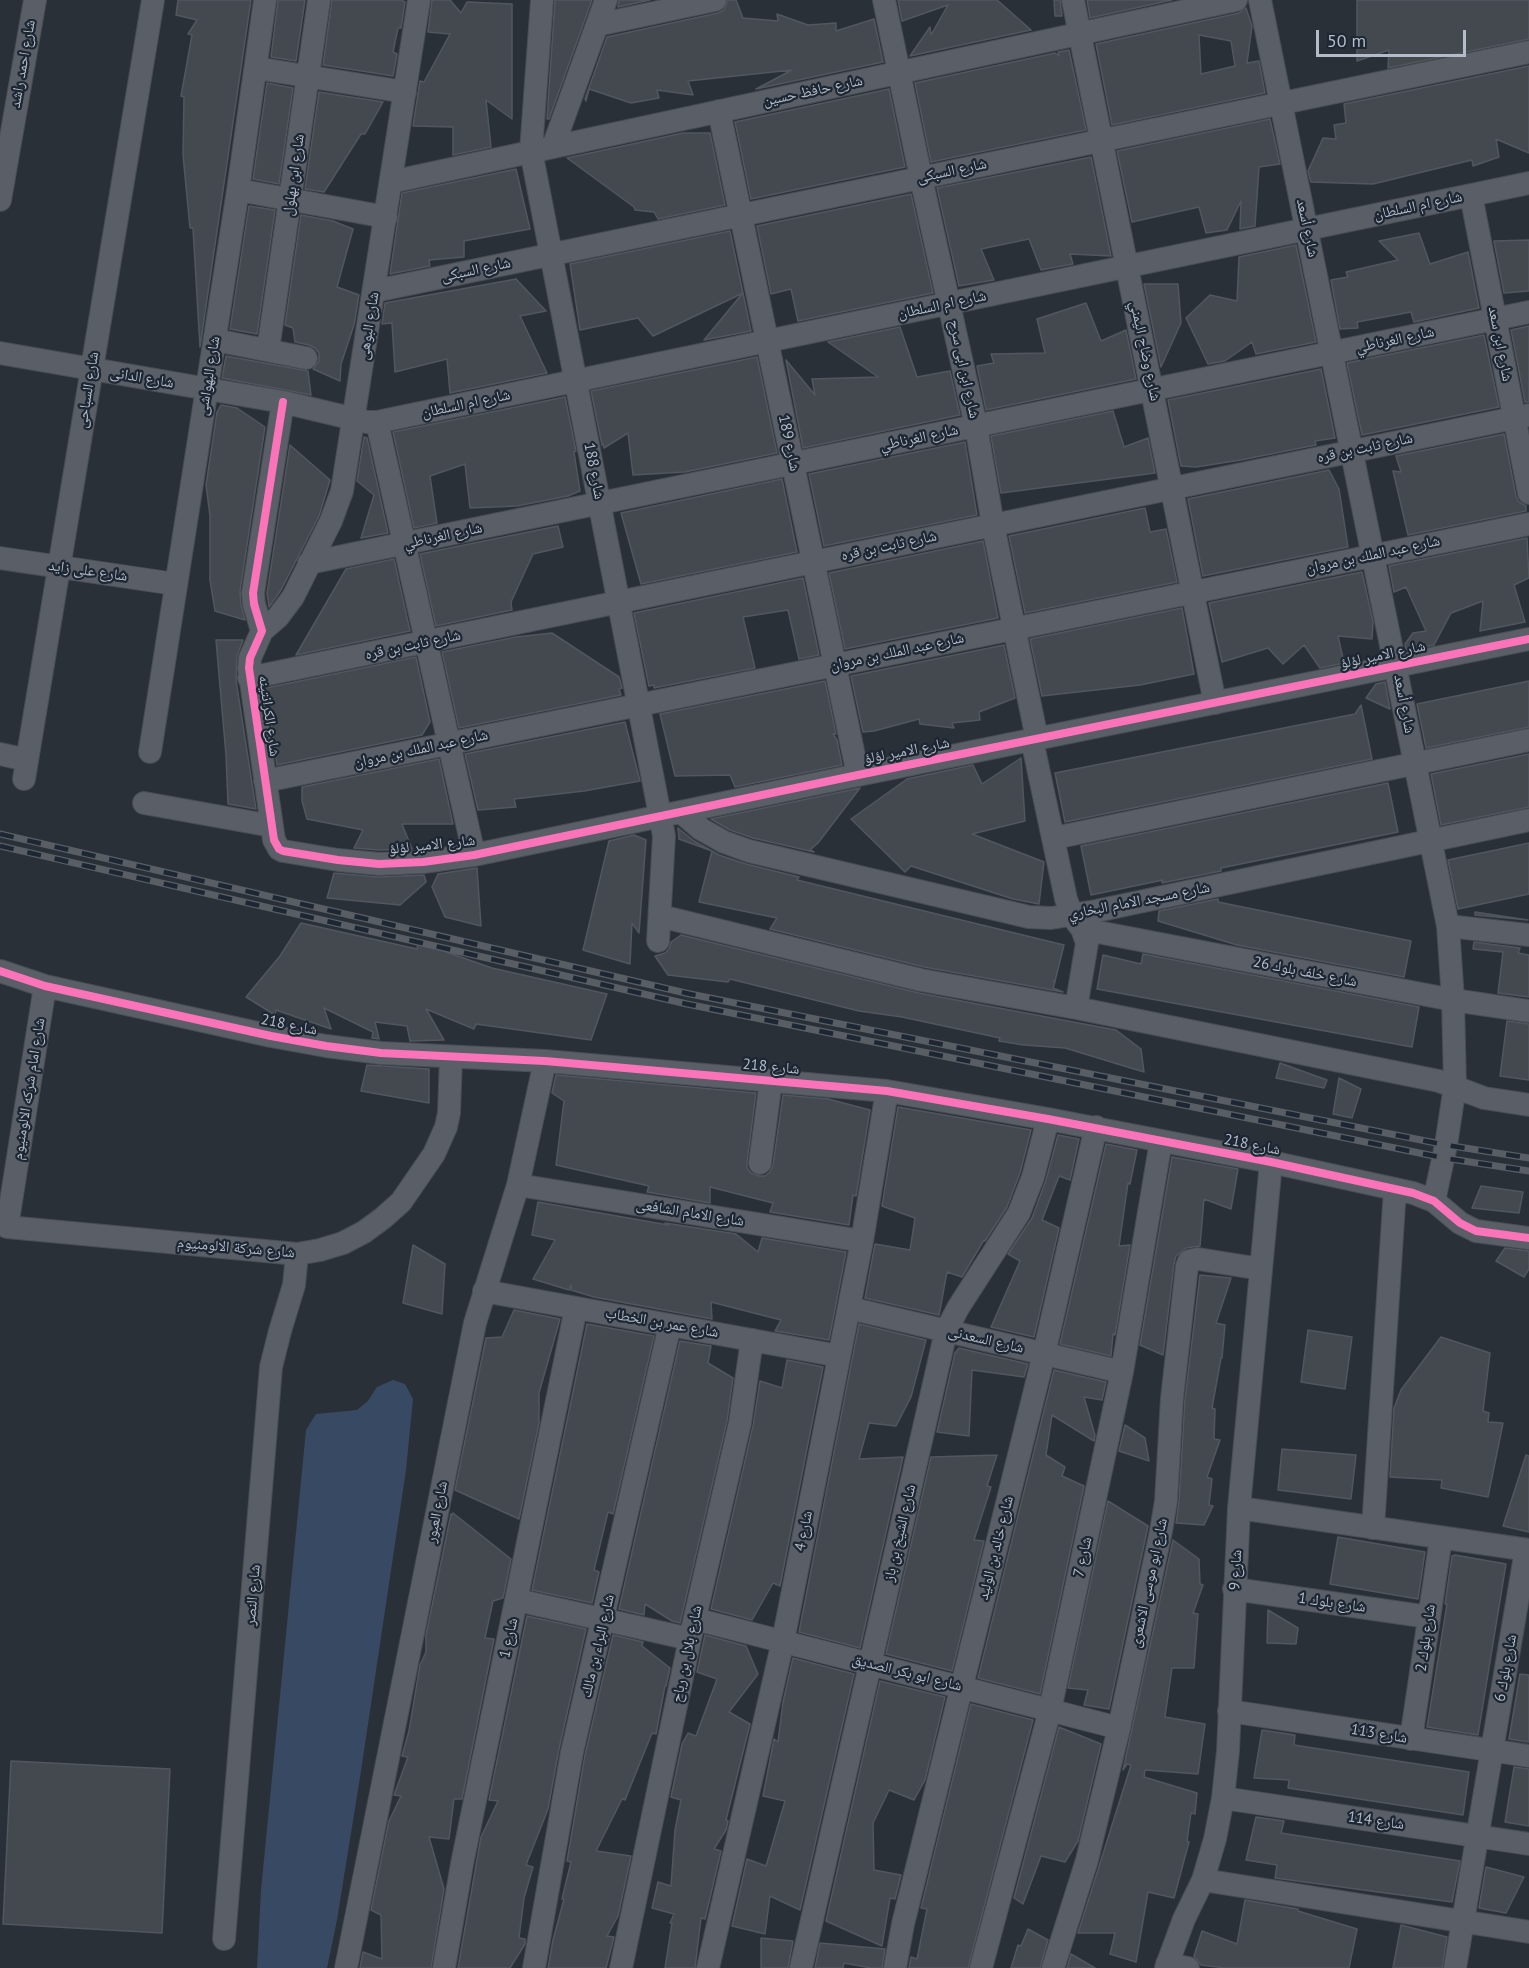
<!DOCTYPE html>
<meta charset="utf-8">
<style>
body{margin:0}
#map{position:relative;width:1529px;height:1968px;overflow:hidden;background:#2a3038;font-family:"PT Sans",sans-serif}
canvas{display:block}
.scale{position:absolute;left:1316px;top:30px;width:150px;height:27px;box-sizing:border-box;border:3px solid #b4bcc9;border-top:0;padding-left:8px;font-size:18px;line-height:21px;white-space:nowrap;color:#b4bcc9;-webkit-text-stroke:4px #1d2633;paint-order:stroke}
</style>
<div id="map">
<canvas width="1529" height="1968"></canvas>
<div class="scale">50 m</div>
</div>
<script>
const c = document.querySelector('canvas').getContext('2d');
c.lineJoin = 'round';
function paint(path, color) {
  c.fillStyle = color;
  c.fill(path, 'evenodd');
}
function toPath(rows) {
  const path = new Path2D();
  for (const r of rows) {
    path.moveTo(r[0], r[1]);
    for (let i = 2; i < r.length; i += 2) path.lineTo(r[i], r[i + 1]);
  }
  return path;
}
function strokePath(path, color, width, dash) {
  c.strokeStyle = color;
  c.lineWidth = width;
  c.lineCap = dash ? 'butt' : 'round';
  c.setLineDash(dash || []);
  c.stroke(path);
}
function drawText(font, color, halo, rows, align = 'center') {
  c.font = font + ' "PT Sans","Noto Naskh Arabic",sans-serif';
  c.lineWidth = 4.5;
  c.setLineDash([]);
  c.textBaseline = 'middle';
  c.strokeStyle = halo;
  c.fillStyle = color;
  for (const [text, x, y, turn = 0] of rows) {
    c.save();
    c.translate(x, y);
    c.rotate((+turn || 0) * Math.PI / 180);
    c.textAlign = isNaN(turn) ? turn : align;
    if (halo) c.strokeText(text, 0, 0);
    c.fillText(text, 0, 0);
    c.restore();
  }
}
paint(toPath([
 [393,1380,405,1384,413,1399,406,1470,361,1771,337,1920,327,1968,257,1968,261,1890,306,1430,316,1414,357,1410,368,1401,377,1387]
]), '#384963');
const building = toPath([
 [178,0,251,0,200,347,193,228,190,228,183,155,184,97,181,96,192,35,188,34,197,20,176,15,178,0],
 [278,0,305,0,296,61,271,57,278,0],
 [332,0,401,0,405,2,401,28,398,28,393,52,397,54,393,76,323,65,332,0],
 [432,0,450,0,461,13,467,2,512,4,512,119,486,100,491,147,453,155,453,127,413,126,420,81,424,82,450,34,428,32,432,0],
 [555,0,592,0,549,119,547,119,555,0],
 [619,0,650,0,618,7,619,0],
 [728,0,736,0,743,18,778,21,777,14,808,25,836,23,836,31,874,19,883,62,756,89,792,70,688,81,693,95,657,90,659,98,631,103,589,89,586,101,585,99,607,37,718,13,724,10,728,0],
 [898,0,997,0,1031,30,910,56,930,27,931,35,948,5,902,21,898,0],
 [1054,0,1060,0,1062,16,1055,16,1054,0],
 [1087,0,1172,0,1090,18,1087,0],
 [1357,0,1529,0,1529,39,1388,68,1389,50,1357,61,1357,0],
 [1246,8,1252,26,1247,63,1259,61,1265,93,1112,125,1096,44,1239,13,1246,8],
 [1199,35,1231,41,1235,66,1201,74,1199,35],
 [1069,50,1086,130,931,162,915,83,1055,53,1059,56,1058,52,1069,50],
 [1529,66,1529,153,1496,139,1499,157,1473,166,1472,160,1373,184,1311,182,1308,171,1323,138,1336,139,1334,125,1346,123,1344,104,1529,66],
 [267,83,293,88,279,184,253,179,267,83],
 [889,89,905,167,751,199,735,122,889,89],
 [319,92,383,102,365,134,361,134,324,192,305,189,319,92],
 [1270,119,1280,164,1259,167,1255,226,1240,229,1241,201,1227,230,1206,233,1199,207,1132,222,1117,151,1270,119],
 [683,133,710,133,725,205,658,219,654,212,635,210,634,207,567,158,683,133],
 [1091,157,1111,256,1070,254,1073,264,1041,270,1029,239,981,249,994,280,959,286,937,188,1091,157],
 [516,169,530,229,464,241,464,257,429,260,430,266,390,274,402,193,516,169],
 [911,194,933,293,798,321,791,289,771,294,757,226,911,194],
 [249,206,275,210,257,334,230,329,249,206],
 [301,215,333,221,353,229,337,287,359,295,354,325,341,364,340,381,313,369,319,361,319,353,315,348,309,345,295,342,293,328,285,325,301,215],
 [730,231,743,293,653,336,638,318,580,330,570,264,730,231],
 [1419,233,1430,264,1468,252,1479,308,1414,322,1411,312,1357,322,1358,328,1340,329,1331,280,1348,277,1346,272,1398,260,1379,241,1419,233],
 [1529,240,1529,291,1504,293,1494,241,1529,240],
 [1296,245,1316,342,1256,354,1252,342,1225,361,1208,364,1186,318,1210,295,1237,301,1239,257,1296,245],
 [516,279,546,311,520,316,547,373,450,393,447,359,395,372,392,323,382,324,385,303,516,279],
 [1144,284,1178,284,1181,323,1161,367,1144,284],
 [743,293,751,331,704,340,742,294,743,293],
 [1086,303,1101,341,1126,330,1136,379,986,410,977,366,994,363,991,354,1045,353,1037,319,1086,303],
 [1529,326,1529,402,1525,402,1511,330,1529,326],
 [900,327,917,377,950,371,960,415,803,448,786,360,815,395,812,379,878,377,828,342,900,327],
 [1484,335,1499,407,1362,435,1347,363,1484,335],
 [226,356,308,371,311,395,222,378,226,356],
 [757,357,777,453,685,472,633,475,628,433,604,448,603,444,602,445,591,391,757,357],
 [1321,369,1335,438,1315,441,1316,445,1241,460,1196,467,1181,466,1168,400,1321,369],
 [565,397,576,451,574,452,580,491,568,496,517,506,470,508,465,464,430,476,437,523,414,528,393,432,565,397],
 [221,405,237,408,265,427,240,591,241,605,245,620,215,611,210,580,210,516,206,485,217,412,221,405],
 [1113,411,1124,447,1148,438,1155,473,1001,493,991,436,1113,411],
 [1504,434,1516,496,1519,502,1526,506,1526,511,1408,535,1393,471,1401,472,1396,456,1504,434],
 [364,437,367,438,388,533,361,538,374,495,357,481,364,437],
 [965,442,977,515,824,546,809,474,965,442],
 [290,445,330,480,319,516,281,590,269,607,267,593,290,445],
 [1329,470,1339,489,1348,547,1203,576,1188,499,1329,470],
 [782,479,797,552,641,584,621,513,782,479],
 [1145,508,1150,532,1166,529,1177,582,1025,613,1009,536,1145,508],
 [558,526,563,547,533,554,511,602,512,610,436,626,420,554,558,526],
 [1527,538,1529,578,1514,585,1525,622,1480,631,1483,601,1451,613,1434,645,1406,650,1405,644,1413,633,1426,631,1406,587,1394,592,1389,566,1527,538],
 [983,541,998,618,845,649,829,573,983,541],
 [394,559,410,631,296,655,346,569,394,559],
 [1362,572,1373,622,1372,639,1338,636,1344,663,1320,668,1304,645,1283,664,1268,648,1222,662,1209,603,1362,572],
 [803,578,819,655,799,659,788,610,743,617,755,668,654,688,654,685,649,686,634,613,803,578],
 [1182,608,1194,674,1140,685,1042,696,1030,639,1182,608],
 [552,633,619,677,622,688,619,689,621,695,459,728,442,652,516,637,552,633],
 [216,640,243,640,237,656,236,680,256,809,228,804,226,755,216,640],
 [1004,645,1015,698,979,712,980,720,952,723,954,728,920,724,919,719,874,731,863,732,851,676,1004,645],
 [416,657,430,722,422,735,277,765,266,688,416,657],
 [825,681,836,734,833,734,837,740,842,765,735,787,730,775,675,776,660,714,825,681],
 [1529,681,1529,727,1426,748,1417,704,1529,681],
 [1385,682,1390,709,1366,698,1376,684,1385,682],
 [1361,705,1372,759,1065,822,1055,773,1355,714,1361,705],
 [625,722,640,781,584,791,514,799,516,807,478,810,465,754,625,722],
 [1529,754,1529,807,1441,825,1431,774,1529,754],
 [1021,758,1025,821,972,834,1044,862,1039,904,1013,899,911,866,905,872,851,819,907,779,973,765,982,784,1021,758],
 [439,759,453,824,402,824,412,849,379,850,354,848,363,830,307,819,302,801,302,787,439,759],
 [1388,783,1398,832,1221,868,1221,871,1162,883,1163,880,1091,895,1081,846,1388,783],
 [860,788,818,843,810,850,814,852,753,838,730,830,711,819,860,788],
 [678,828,694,841,719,855,746,864,799,877,797,880,1064,945,1055,981,1053,981,1055,982,1053,988,1063,992,924,967,770,929,777,918,699,902,712,851,679,839,678,828],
 [634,835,646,840,639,933,632,923,630,964,583,950,609,841,634,835],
 [1529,843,1529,894,1458,909,1448,860,1529,843],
 [477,868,481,926,445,917,432,887,438,874,477,868],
 [334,873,378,877,424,875,426,882,400,905,327,898,334,873],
 [1218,899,1218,902,1411,941,1404,977,1237,945,1158,921,1159,911,1218,899],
 [1475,912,1528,920,1475,915,1475,912],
 [301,923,417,949,418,942,492,968,607,994,591,1040,476,1024,474,1029,426,1009,444,1040,410,1041,407,1026,375,1022,379,1039,372,1038,373,1032,324,1008,331,1029,276,1010,275,1015,246,997,280,956,301,923],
 [681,935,919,993,1116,1030,1141,1049,1144,1072,1065,1048,1024,1045,999,1041,1000,1038,902,1017,859,1011,730,979,728,982,668,975,655,956,665,953,669,949,671,942,681,935],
 [1474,942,1520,948,1518,953,1529,955,1529,997,1498,993,1503,952,1473,949,1474,942],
 [1143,954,1419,1007,1412,1047,1097,989,1103,955,1141,964,1143,954],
 [1507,1021,1529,1024,1529,1080,1500,1076,1507,1021],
 [1280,1063,1327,1080,1324,1088,1276,1078,1280,1063],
 [367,1065,429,1069,429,1103,361,1091,367,1065],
 [556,1075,756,1093,747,1162,747,1168,751,1173,759,1176,765,1176,770,1172,773,1165,783,1095,828,1099,870,1110,856,1196,853,1195,849,1225,770,1212,773,1203,710,1187,710,1203,647,1192,649,1186,556,1165,564,1101,552,1093,556,1075],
 [1339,1078,1361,1089,1352,1118,1333,1114,1339,1078],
 [898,1107,1031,1130,1020,1173,1007,1207,985,1241,984,1240,962,1277,947,1272,939,1315,865,1298,875,1244,910,1250,915,1218,882,1206,898,1107],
 [1058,1135,1079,1139,1070,1180,1059,1176,1042,1220,1059,1228,1034,1337,991,1327,1020,1261,1008,1254,1032,1218,1046,1180,1058,1135],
 [1106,1144,1137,1150,1130,1184,1128,1183,1119,1246,1130,1245,1115,1335,1113,1334,1111,1356,1060,1344,1106,1144],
 [1172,1157,1238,1169,1231,1209,1204,1199,1200,1246,1186,1248,1176,1256,1174,1264,1163,1355,1140,1345,1172,1157],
 [1481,1186,1523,1192,1519,1213,1472,1208,1481,1186],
 [538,1202,668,1225,665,1223,736,1234,758,1252,762,1238,846,1252,829,1340,775,1331,781,1320,711,1302,712,1319,594,1297,571,1290,571,1285,569,1290,533,1279,555,1240,532,1235,538,1202],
 [413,1245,445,1264,442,1314,403,1303,413,1245],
 [1505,1248,1529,1251,1529,1269,1524,1277,1496,1261,1505,1248],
 [1200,1275,1231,1278,1216,1323,1225,1325,1222,1358,1221,1358,1212,1408,1215,1409,1214,1439,1220,1440,1207,1477,1212,1479,1209,1505,1213,1506,1204,1525,1176,1523,1179,1502,1185,1399,1200,1275],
 [514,1310,560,1319,539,1393,539,1423,519,1519,455,1490,486,1338,502,1337,514,1310],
 [587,1324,654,1336,613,1514,608,1512,594,1570,599,1572,592,1603,532,1590,587,1324],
 [859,1324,926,1340,911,1397,896,1426,869,1423,859,1459,903,1457,860,1648,799,1632,859,1324],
 [1308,1330,1352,1337,1345,1389,1301,1382,1308,1330],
 [1441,1337,1490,1353,1483,1411,1489,1413,1488,1422,1503,1423,1488,1497,1441,1488,1442,1480,1390,1477,1394,1408,1401,1390,1441,1337],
 [680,1341,711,1346,708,1363,733,1378,727,1421,680,1623,672,1621,645,1604,644,1615,619,1609,680,1341],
 [959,1348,1028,1364,1024,1377,972,1370,969,1436,937,1432,955,1353,959,1348],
 [787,1360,823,1367,780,1586,773,1583,752,1620,711,1609,753,1426,760,1381,782,1388,787,1360],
 [1054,1370,1106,1382,1102,1400,1084,1397,1095,1435,1094,1441,1052,1415,1046,1455,1065,1467,1062,1476,1084,1486,1040,1694,978,1678,1054,1370],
 [1125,1425,1145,1438,1149,1461,1119,1451,1125,1425],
 [1282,1449,1356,1455,1351,1499,1278,1490,1282,1449],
 [997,1455,987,1486,991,1487,974,1540,984,1541,952,1671,886,1654,931,1457,997,1455],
 [1526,1455,1529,1456,1529,1532,1503,1526,1526,1455],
 [1108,1501,1148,1526,1109,1709,1084,1705,1088,1690,1068,1688,1108,1501],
 [453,1513,511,1559,503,1598,493,1601,485,1638,494,1639,462,1799,454,1799,449,1839,429,1837,444,1889,431,1968,360,1968,363,1952,382,1959,381,1915,371,1910,389,1821,401,1796,394,1795,408,1757,402,1756,409,1731,420,1665,426,1652,426,1635,451,1514,452,1515,453,1513],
 [1338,1537,1425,1552,1418,1599,1330,1584,1338,1537],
 [1173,1540,1199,1559,1200,1584,1203,1585,1193,1613,1198,1614,1194,1668,1172,1668,1165,1717,1205,1724,1198,1774,1145,1770,1144,1777,1197,1793,1195,1814,1191,1813,1187,1841,1189,1842,1174,1898,1148,1892,1136,1962,1110,1954,1115,1933,1078,1933,1131,1765,1127,1764,1123,1770,1173,1540],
 [1455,1555,1506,1564,1478,1735,1427,1727,1447,1604,1445,1604,1452,1556,1455,1555],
 [1268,1610,1298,1628,1296,1644,1267,1643,1268,1610],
 [527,1616,586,1629,559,1749,548,1809,526,1865,533,1867,524,1898,519,1938,525,1939,525,1944,510,1968,458,1968,481,1837,498,1801,489,1800,527,1616],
 [613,1635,643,1642,642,1646,670,1668,666,1686,665,1686,656,1734,652,1733,625,1800,622,1799,596,1851,631,1856,618,1916,607,1936,614,1937,606,1968,548,1968,553,1940,564,1899,562,1899,571,1862,567,1861,585,1755,613,1635],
 [705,1635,746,1646,758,1674,729,1712,750,1724,726,1820,728,1821,726,1830,714,1849,721,1851,705,1919,701,1918,695,1968,665,1968,672,1923,670,1923,674,1914,652,1908,658,1882,671,1886,675,1830,681,1800,671,1797,682,1744,688,1733,696,1736,717,1679,697,1672,705,1635],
 [793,1658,854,1674,800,1910,770,1896,765,1934,732,1926,747,1859,766,1866,785,1801,763,1796,774,1739,778,1742,783,1702,793,1658],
 [1520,1674,1529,1675,1529,1742,1509,1739,1520,1674],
 [880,1681,945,1697,925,1780,914,1800,889,1790,873,1823,874,1870,901,1875,895,1899,890,1898,882,1946,826,1921,880,1681],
 [971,1704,1033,1720,968,1968,909,1968,911,1957,917,1959,927,1909,921,1908,971,1704],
 [1059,1727,1101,1744,1078,1841,1065,1862,1041,1856,1023,1904,1014,1898,1059,1727],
 [1262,1730,1295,1735,1294,1745,1469,1772,1463,1815,1288,1788,1289,1780,1254,1778,1262,1730],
 [11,1761,170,1769,162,1933,3,1924,11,1761],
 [1514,1767,1529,1769,1529,1826,1505,1822,1514,1767],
 [1256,1817,1284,1821,1281,1833,1460,1861,1452,1902,1275,1878,1277,1865,1246,1860,1256,1817],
 [1486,1867,1524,1877,1506,1913,1479,1908,1486,1867],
 [1245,1900,1298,1909,1298,1911,1357,1929,1349,1968,1225,1968,1201,1965,1194,1956,1202,1931,1237,1944,1245,1900],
 [1401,1925,1447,1937,1442,1968,1393,1968,1401,1925],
 [1028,1929,1048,1940,1040,1968,1011,1968,1018,1945,1021,1946,1028,1929],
 [761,1938,793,1941,788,1968,761,1968,761,1938],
 [820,1943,885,1949,882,1968,871,1968,844,1963,843,1968,815,1968,820,1943],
 [1071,1954,1095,1968,1067,1968,1071,1954]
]);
paint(building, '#444950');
strokePath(building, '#52575f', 1.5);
const minor = toPath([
 [542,0,531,151,664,836,658,941],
 [884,0,921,178,976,426,993,525,1037,739],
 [1073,0,1215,703],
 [1260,0,1448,926,1453,1000,1455,1086,1446,1145,1434,1201],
 [597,25,715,0],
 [256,68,405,92],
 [719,111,858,775],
 [553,147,606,0],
 [391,182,1236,0],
 [238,190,386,217],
 [1471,195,1529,493],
 [0,200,35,0],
 [375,291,1529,52],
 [215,340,306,358],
 [268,350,319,0],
 [0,353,283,402,367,422,377,422,1529,183],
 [283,402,253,593,254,604,262,631,250,658,249,668,274,840,279,849,283,851,338,860,379,864,423,862,474,855,858,775,1529,639],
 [377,422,474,855],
 [0,558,175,584],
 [309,563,1529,312],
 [262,631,278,617,293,597,331,521,342,491,419,0],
 [249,678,1529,415],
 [1032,740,1066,899,1072,916,1082,929,1087,943,1076,1008],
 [150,752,238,190,265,0],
 [0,754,27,760],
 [24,779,153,0],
 [265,781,1529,524],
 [144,803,272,826],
 [681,812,701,829,724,842,749,851,1029,917,1051,918,1096,911,1529,820],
 [1054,838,1529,740],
 [660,916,921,980,1076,1008,1439,1081,1484,1098,1529,1105],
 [1448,926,1529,935],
 [1082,929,1453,1000,1529,1011],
 [0,971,45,986,271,1036,326,1046,381,1053,545,1061,887,1091,1048,1119,1271,1162,1413,1193,1434,1201,1460,1223,1476,1231,1529,1238],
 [45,986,7,1227,297,1254,320,1250,343,1243,364,1232,383,1218,401,1202,434,1154,446,1127,449,1113,451,1057],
 [760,1163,771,1081],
 [518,1185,862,1241],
 [484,1291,839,1356],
 [849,1308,1122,1372],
 [1239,1508,1529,1550],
 [1373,1528,1395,1189],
 [1234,1589,1429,1617],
 [517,1600,690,1639],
 [695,1619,1119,1728],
 [1229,1711,1529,1756],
 [1411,1739,1441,1538],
 [1223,1798,1529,1844],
 [1203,1880,1529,1932],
 [224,1939,271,1367,280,1331,294,1285,297,1254],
 [1167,1964,1188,1968],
 [346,1968,475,1323,518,1185,545,1061],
 [444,1968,462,1864,576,1308],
 [534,1968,572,1752,670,1325],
 [621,1968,690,1639,740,1423,752,1340],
 [708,1968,783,1641,862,1241,887,1091],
 [801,1968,946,1331,958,1308,1019,1213,1033,1177,1048,1119],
 [895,1968,903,1924,1044,1354,1096,1127],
 [981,1968,1050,1710,1122,1372,1161,1141],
 [1053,1968,1087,1860,1119,1728,1161,1531,1166,1501,1172,1398,1187,1266,1189,1261,1198,1259,1261,1269],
 [1166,1968,1184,1919,1203,1880,1215,1839,1223,1798,1228,1751,1239,1508,1271,1162],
 [1455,1968,1526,1550]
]);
strokePath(minor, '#484c53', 24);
strokePath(minor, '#5a5e66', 22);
const rail = toPath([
 [0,834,690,994,1446,1145,1529,1158],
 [0,846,687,1004,1444,1158,1529,1171]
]);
strokePath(rail, '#595d64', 7);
strokePath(rail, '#1d2633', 4.5, [14]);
strokePath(toPath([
 [283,402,253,593,254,604,262,631,250,658,249,668,274,840,279,849,283,851,338,860,379,864,423,862,474,855,858,775,1529,639],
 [0,971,45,986,271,1036,326,1046,381,1053,545,1061,887,1091,1048,1119,1271,1162,1413,1193,1434,1201,1460,1223,1476,1231,1529,1238]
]), '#fb73b8', 8);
drawText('15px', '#b4bcc9', '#1d2633', [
 ["شارع احمد راشد",23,64,-80],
 ["شارع حافظ حسين",813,91,-12],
 ["شارع السبكى",952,171,-12],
 ["شارع ابن بهلول",294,175,-82],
 ["شارع ام السلطان",1418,206,-12],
 ["شارع أسعد",1307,228,78],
 ["شارع السبكى",476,270,-12],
 ["شارع ام السلطان",942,305,-12],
 ["شارع البوهى",369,326,-81],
 ["شارع الغرناطي",1395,340,-12],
 ["شارع ابن سعد",1500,344,79],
 ["شارع وضاح اليمني",1145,351,78],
 ["شارع ابن ابى سرح",964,369,78],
 ["شارع البهواشى",209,376,-81],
 ["شارع الدانى",142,378,10],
 ["شارع السباحى",88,390,-81],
 ["شارع ام السلطان",466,404,-12],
 ["شارع الغرناطي",919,438,-12],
 ["شارع 189",789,443,78],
 ["شارع ثابت بن قره",1365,448,-12],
 ["شارع 188",594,471,79],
 ["شارع الغرناطي",443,536,-12],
 ["شارع ثابت بن قره",889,546,-12],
 ["شارع عبد الملك بن مروان",1373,555,-12],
 ["شارع على زايد",88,571,8],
 ["شارع ثابت بن قره",413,645,-12],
 ["شارع عبد الملك بن مروان",897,652,-12],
 ["شارع الامير لؤلؤ",1383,655,-12],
 ["شارع أسعد",1404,704,79],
 ["شارع الكرانتينه",269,716,82],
 ["شارع عبد الملك بن مروان",421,749,-12],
 ["شارع الامير لؤلؤ",907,751,-11],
 ["شارع الامير لؤلؤ",432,845,-6],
 ["شارع مسجد الامام البخاري",1139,901,-11],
 ["شارع خلف بلوك 26",1305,972,11],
 ["شارع 218",289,1025,11],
 ["شارع 218",771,1067,5],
 ["شارع امام شركه الالومنيوم",29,1089,-81],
 ["شارع 218",1252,1145,11],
 ["شارع الامام الشافعى",690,1213,9],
 ["شارع شركة الالومنيوم",236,1248,5],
 ["شارع عمر بن الخطاب",662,1323,10],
 ["شارع السعدنى",986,1340,13],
 ["شارع العبور",437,1512,-79],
 ["شارع 4",804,1531,-79],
 ["شارع الشيخ بن باز",900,1533,-77],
 ["شارع خالد بن الوليد",996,1548,-76],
 ["شارع 7",1083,1557,-78],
 ["شارع 9",1236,1570,-87],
 ["شارع ابو موسى الاشعرى",1149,1583,-78],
 ["شارع النصر",253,1595,-85],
 ["شارع بلوك 1",1332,1603,8],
 ["شارع 1",509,1638,-78],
 ["شارع بلوك 2",1426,1638,-82],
 ["شارع البراء بن مالك",598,1646,-77],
 ["شارع بلال بن رباح",687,1654,-78],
 ["شارع بلوك 6",1506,1668,-80],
 ["شارع ابو بكر الصديق",907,1673,14],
 ["شارع 113",1379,1734,9],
 ["شارع 114",1376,1821,8]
]);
</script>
